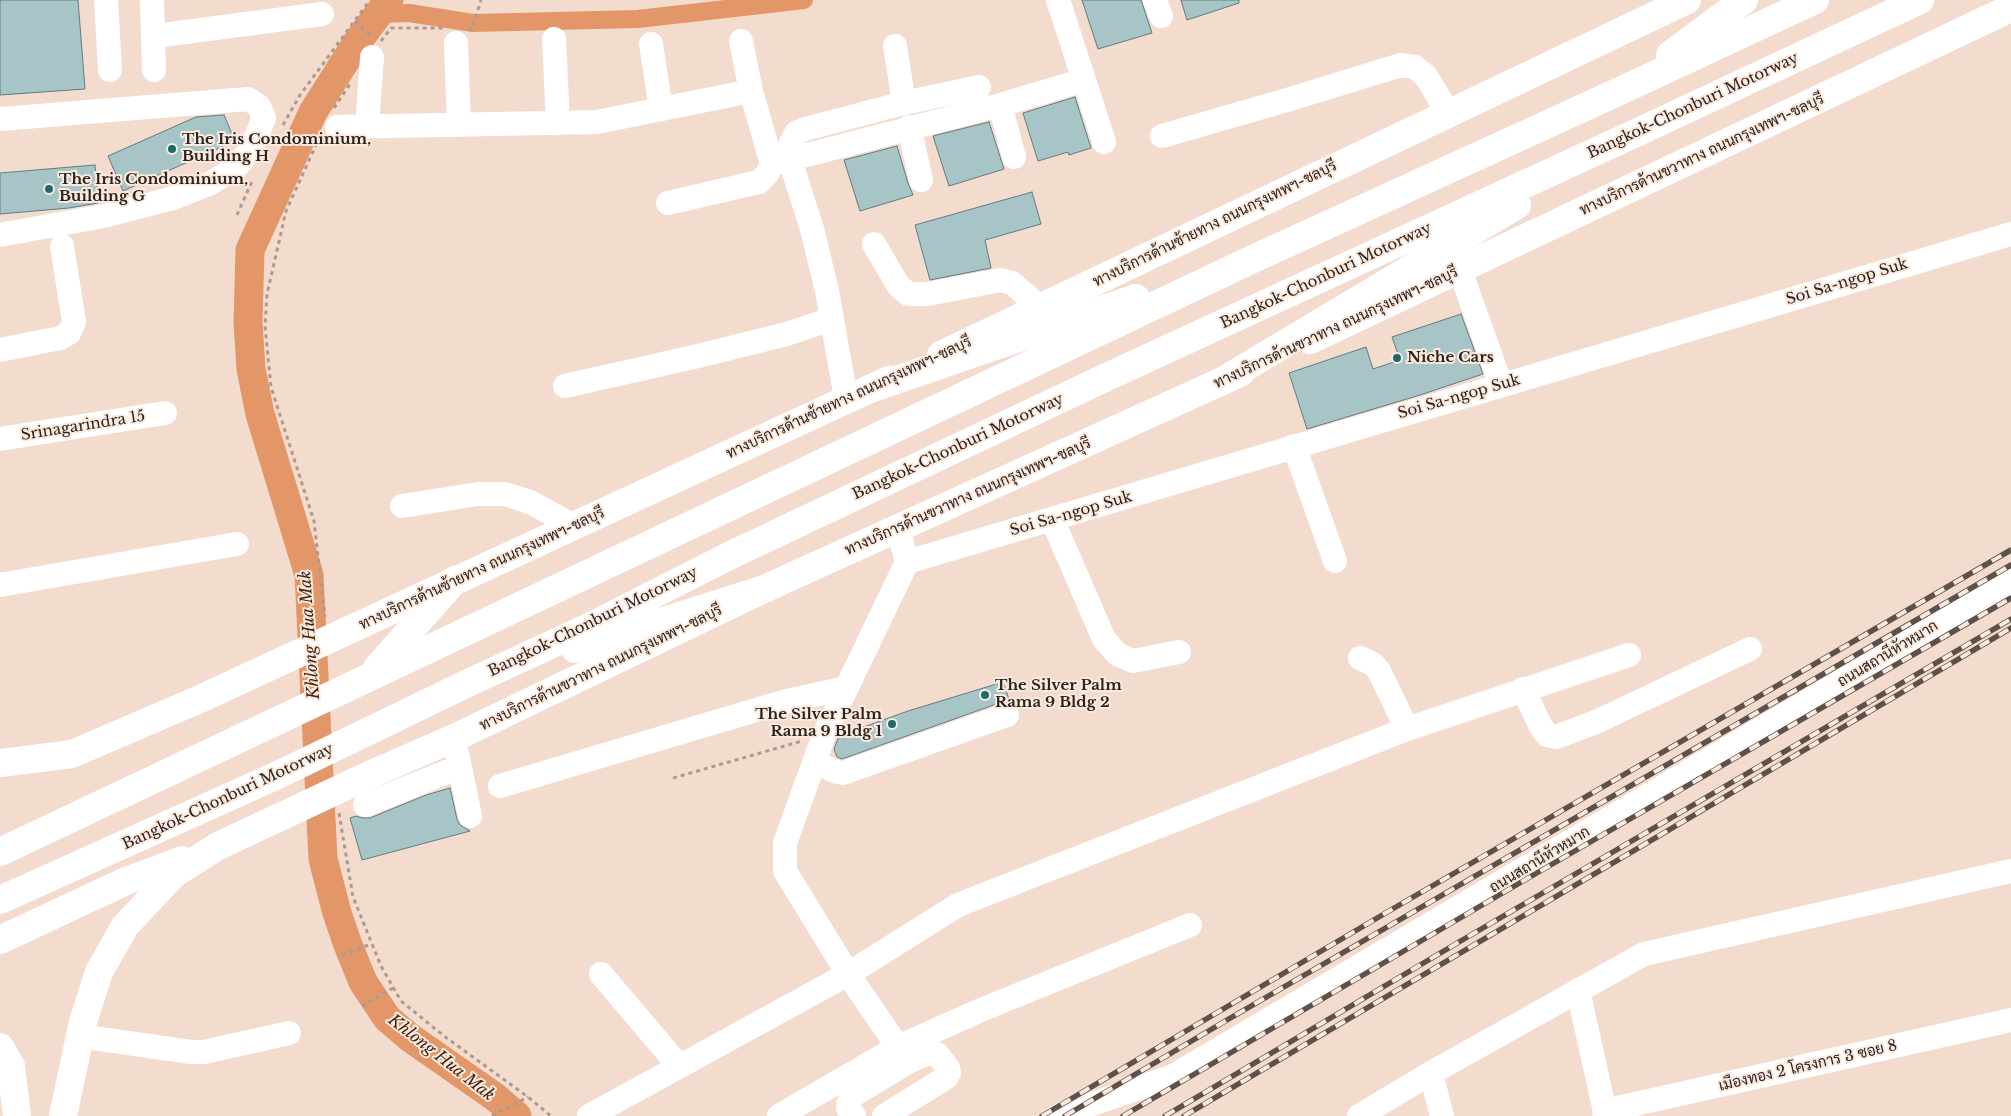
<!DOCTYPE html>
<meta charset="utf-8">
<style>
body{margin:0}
canvas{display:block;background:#f3dbce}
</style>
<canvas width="2011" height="1116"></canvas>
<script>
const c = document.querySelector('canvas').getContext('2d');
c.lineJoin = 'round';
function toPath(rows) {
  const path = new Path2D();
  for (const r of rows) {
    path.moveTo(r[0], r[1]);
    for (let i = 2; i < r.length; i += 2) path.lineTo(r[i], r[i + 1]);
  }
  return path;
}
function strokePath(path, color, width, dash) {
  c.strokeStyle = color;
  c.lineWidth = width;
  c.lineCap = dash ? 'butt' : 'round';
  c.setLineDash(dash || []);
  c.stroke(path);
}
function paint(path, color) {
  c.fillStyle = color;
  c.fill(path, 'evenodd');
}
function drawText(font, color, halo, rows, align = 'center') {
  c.font = font + ' "Libre Baskerville",Sarabun,serif';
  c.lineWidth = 4;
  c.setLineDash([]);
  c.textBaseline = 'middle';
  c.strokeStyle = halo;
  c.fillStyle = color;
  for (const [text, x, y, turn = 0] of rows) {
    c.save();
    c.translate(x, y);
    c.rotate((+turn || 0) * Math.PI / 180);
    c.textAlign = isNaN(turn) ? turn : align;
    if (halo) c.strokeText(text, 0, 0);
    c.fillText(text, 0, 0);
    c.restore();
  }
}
strokePath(toPath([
 [379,14,409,13,473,23,638,19,804,0]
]), '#e39769', 18);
strokePath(toPath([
 [389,0,358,41,313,112,250,250,248,322,251,369,260,414,309,575,323,859,337,913,348,945,363,982,387,1018,409,1037,495,1097,517,1116]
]), '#e39769', 29);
const building = toPath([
 [0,0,78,0,85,89,0,95,0,0],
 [1082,0,1141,0,1152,33,1098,49,1082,0],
 [1181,0,1239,0,1239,3,1187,20,1181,0],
 [1075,97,1091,148,1069,155,1068,152,1038,161,1023,113,1075,97],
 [224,115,235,141,123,191,108,156,196,117,224,115],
 [989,122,1004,169,949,186,933,136,989,122],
 [897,146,908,183,913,195,860,211,844,160,897,146],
 [95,165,98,203,69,208,0,214,0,173,95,165],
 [1032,192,1041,224,985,240,991,268,930,280,915,225,1032,192],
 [1461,314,1483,374,1420,395,1307,429,1289,373,1366,347,1373,369,1400,360,1392,337,1461,314],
 [1003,682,1010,702,1002,702,842,759,837,757,834,749,839,736,908,711,1003,682],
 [450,788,457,819,460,825,470,831,362,860,350,818,356,816,363,818,370,818,426,795,450,788]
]);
paint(building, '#a7c5c7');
strokePath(building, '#607c7f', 1);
strokePath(toPath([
 [355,21,373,37],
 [468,29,472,29,481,0],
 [381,41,391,28,444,28],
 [334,108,350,84],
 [283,125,300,95,370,0],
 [320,136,286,211,267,294,265,326,271,387,314,521,325,617],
 [237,215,253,179],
 [673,778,802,741],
 [339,813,353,897,381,966,401,1001,444,1036,528,1097,551,1116],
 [342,955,371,944],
 [362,1006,393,988],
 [492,1116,528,1097]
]), '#ac9a90', 3, [4, 4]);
strokePath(toPath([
 [106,0,110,70],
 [152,0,154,70],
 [1155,0,1161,16],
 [155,36,322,14],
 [554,39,558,123],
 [456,43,459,125],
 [651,44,661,109],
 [895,46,904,103],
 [1084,80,1104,142],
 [1000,105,1014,157],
 [0,119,248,99,259,106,264,118,251,149,236,167,211,183,173,198,104,216,0,235],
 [337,127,597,122,751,91],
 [367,127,372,57],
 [909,127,921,180],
 [1162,136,1287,100,1401,65,1415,67,1426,76,1448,113],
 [772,164,1000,105,1084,80,1058,0],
 [668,203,759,182,767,174,772,164,751,91,741,41],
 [874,244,898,285,908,294,928,294,1000,280,1012,283,1040,307],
 [1460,270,1501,385],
 [0,350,60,338,69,333,74,322,62,246],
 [565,386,698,356,787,334,831,319],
 [846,398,827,291,812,229,790,160,790,145,796,133,805,129,904,103,979,87],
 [0,439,165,413],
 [1294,446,1335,561],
 [402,506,478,494,505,494,530,502,574,526],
 [1052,519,1104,639,1117,654,1133,661,1179,652],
 [907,562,2011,234],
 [0,585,237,544],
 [1360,658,1373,664,1379,671,1407,729],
 [1523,689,1540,725,1547,735,1556,737,1596,722,1750,649],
 [457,753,470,816],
 [814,762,837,772,843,773,1007,715],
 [500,786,783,702,846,688],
 [365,805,459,767],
 [601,974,679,1066],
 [1578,990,1606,1116],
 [79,1036,191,1052,204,1052,289,1033],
 [898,1047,981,1010,1190,925],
 [1431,1073,1442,1116],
 [1604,1111,2011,1020],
 [589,1116,848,974,958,905,1407,729,1629,655],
 [779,1116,898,1047,848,974,785,871,785,843,824,735,907,562,898,529],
 [854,1116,848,1108,848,1104,852,1096,908,1062,931,1052,937,1054,948,1068,949,1073,947,1077,884,1116],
 [1058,1116,1173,1076,2011,581],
 [1359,1116,1431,1073,1644,954,2011,871]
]), '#fff', 24);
strokePath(toPath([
 [1310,340,2011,8],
 [941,355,1687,0],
 [0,763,72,754,200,699,889,380],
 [0,940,126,881,182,860],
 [63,1116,83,1022,99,972,125,926,174,874,218,846,376,772,454,738,764,589,1240,373]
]), '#fff', 28);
strokePath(toPath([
 [1670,55,1744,0],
 [1219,383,1517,205],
 [867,390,1136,298],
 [575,649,764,589],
 [377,668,455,580],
 [0,852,1253,259,1620,91,1815,0],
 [0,900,280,774,468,683,587,628,731,555,1096,382,1638,132,1920,0],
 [0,1047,11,1066,17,1116]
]), '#fff', 28);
const rail = toPath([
 [1042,1116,1389,911,2011,550],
 [1065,1116,1227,1020,2011,565],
 [1123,1116,1523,881,2011,598],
 [1165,1116,1459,942,2011,619],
 [1184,1116,2011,628]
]);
strokePath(rail, '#5d514a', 5.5);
strokePath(rail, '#fdeadf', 4, [11]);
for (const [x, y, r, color] of [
 [172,149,5,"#1d696f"],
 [49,189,5,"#1d696f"],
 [1397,358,5,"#1d696f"],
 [985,695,5,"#1d696f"],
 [892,724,5,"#1d696f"]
]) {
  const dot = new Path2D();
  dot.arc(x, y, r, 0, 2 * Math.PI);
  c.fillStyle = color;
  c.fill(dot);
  strokePath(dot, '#fdeadf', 2);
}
drawText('15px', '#2b231e', '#fdeadf', [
 ["Bangkok-Chonburi Motorway",1693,106,-25],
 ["ทางบริการด้านขวาทาง ถนนกรุงเทพฯ-ชลบุรี",1702,155,-25],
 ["ทางบริการด้านซ้ายทาง ถนนกรุงเทพฯ-ชลบุรี",1215,224,-26],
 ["Bangkok-Chonburi Motorway",1326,276,-25],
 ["Soi Sa-ngop Suk",1847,282,-17],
 ["ทางบริการด้านขวาทาง ถนนกรุงเทพฯ-ชลบุรี",1336,328,-25],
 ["Soi Sa-ngop Suk",1459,397,-16],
 ["ทางบริการด้านซ้ายทาง ถนนกรุงเทพฯ-ชลบุรี",849,398,-25],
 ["Srinagarindra 15",83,426,-9],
 ["Bangkok-Chonburi Motorway",958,447,-25],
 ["ทางบริการด้านขวาทาง ถนนกรุงเทพฯ-ชลบุรี",968,497,-24],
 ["Soi Sa-ngop Suk",1071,514,-16],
 ["ทางบริการด้านซ้ายทาง ถนนกรุงเทพฯ-ชลบุรี",482,569,-25],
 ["Bangkok-Chonburi Motorway",593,622,-26],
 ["ถนนสถานีหัวหมาก",1888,654,-31],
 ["ทางบริการด้านขวาทาง ถนนกรุงเทพฯ-ชลบุรี",601,668,-26],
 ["Bangkok-Chonburi Motorway",228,797,-25],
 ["ถนนสถานีหัวหมาก",1540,860,-31],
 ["เมืองทอง 2 โครงการ 3 ซอย 8",1808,1066,-13]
]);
drawText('bold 15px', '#2b231e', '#fdeadf', [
 ["The Iris Condominium,",182,140],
 ["Building H",182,157],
 ["The Iris Condominium,",59,180],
 ["Building G",59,197],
 ["Niche Cars",1407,358],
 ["The Silver Palm",995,686],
 ["Rama 9 Bldg 2",995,703],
 ["The Silver Palm",882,715,"right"],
 ["Rama 9 Bldg 1",882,732,"right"]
], 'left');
drawText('italic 16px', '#42230f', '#fdeadf', [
 ["Khlong Hua Mak",310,635,-94],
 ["Khlong Hua Mak",441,1058,38]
]);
</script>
